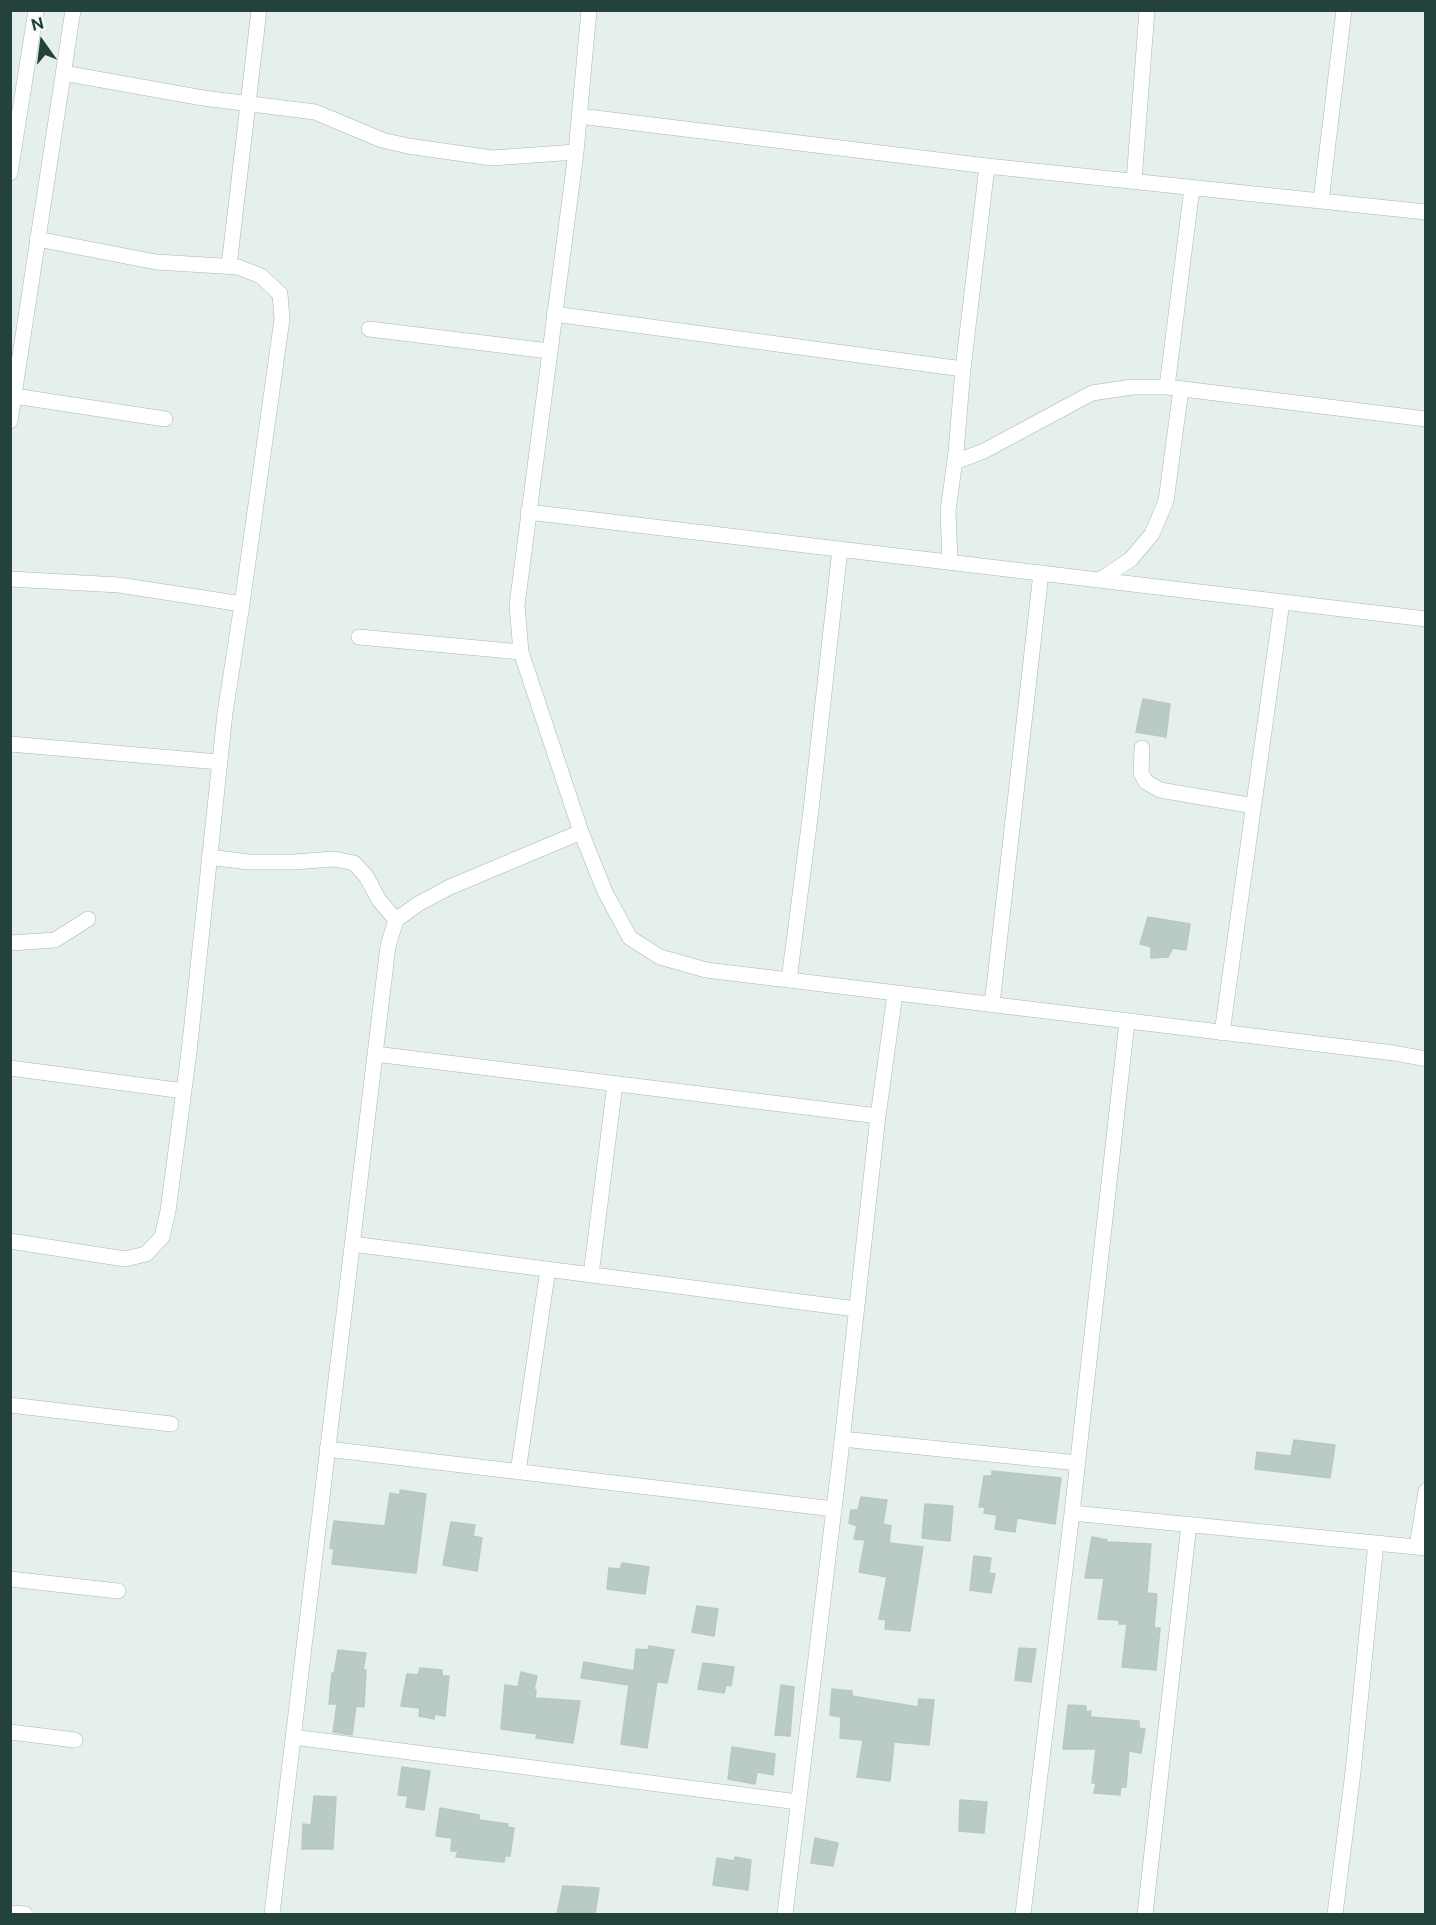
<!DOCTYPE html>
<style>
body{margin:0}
#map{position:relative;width:1436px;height:1925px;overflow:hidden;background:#e5efeb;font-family:"Public Sans",sans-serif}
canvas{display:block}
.frame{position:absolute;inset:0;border:12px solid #23423c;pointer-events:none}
.north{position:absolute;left:12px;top:12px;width:60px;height:60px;-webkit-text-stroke:4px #f6fbf9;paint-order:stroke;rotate:346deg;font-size:16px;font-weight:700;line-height:24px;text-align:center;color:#23423c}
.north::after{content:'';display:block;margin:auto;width:21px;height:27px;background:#23423c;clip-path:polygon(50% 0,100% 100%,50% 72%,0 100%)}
</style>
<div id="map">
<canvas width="1436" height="1925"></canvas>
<div class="frame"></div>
<div class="north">N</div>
</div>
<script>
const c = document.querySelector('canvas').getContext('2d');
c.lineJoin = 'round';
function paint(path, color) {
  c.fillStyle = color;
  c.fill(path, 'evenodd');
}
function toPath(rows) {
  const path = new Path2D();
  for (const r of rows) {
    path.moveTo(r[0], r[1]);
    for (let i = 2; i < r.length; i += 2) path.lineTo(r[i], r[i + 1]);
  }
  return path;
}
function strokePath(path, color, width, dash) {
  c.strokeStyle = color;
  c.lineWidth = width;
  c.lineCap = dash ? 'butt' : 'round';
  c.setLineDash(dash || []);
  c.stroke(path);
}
const building = toPath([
 [1143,699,1170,704,1166,737,1136,732,1143,699],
 [1148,917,1190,924,1186,950,1173,948,1168,957,1151,958,1151,947,1140,944,1148,917],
 [1294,1440,1335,1445,1330,1478,1255,1469,1257,1452,1291,1456,1294,1440],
 [992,1471,1061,1478,1055,1524,1017,1518,1015,1532,995,1529,997,1515,984,1513,985,1507,979,1507,984,1476,992,1476,992,1471],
 [400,1490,426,1494,416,1573,332,1564,334,1549,330,1548,334,1521,385,1526,390,1493,400,1495,400,1490],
 [861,1497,887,1500,883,1524,891,1526,889,1543,923,1547,910,1631,885,1629,886,1620,879,1619,887,1577,859,1572,865,1540,854,1539,857,1526,849,1523,851,1510,858,1510,861,1497],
 [925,1504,953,1506,950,1541,922,1538,925,1504],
 [451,1522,475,1525,473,1536,482,1538,477,1571,443,1565,451,1522],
 [1092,1537,1107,1540,1107,1542,1151,1544,1147,1593,1157,1594,1154,1628,1160,1628,1156,1670,1122,1667,1127,1624,1119,1624,1119,1620,1098,1619,1104,1578,1085,1578,1092,1537],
 [974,1556,991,1558,989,1573,995,1574,991,1593,970,1590,974,1556],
 [622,1563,649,1567,645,1594,607,1589,609,1568,620,1569,622,1563],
 [697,1606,718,1609,714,1636,692,1632,697,1606],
 [649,1646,674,1650,667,1683,657,1682,647,1748,621,1744,629,1685,581,1678,584,1662,634,1671,636,1649,648,1650,649,1646],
 [1019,1648,1036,1649,1031,1682,1015,1680,1019,1648],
 [338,1650,366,1653,363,1670,366,1670,364,1707,356,1706,352,1735,333,1732,337,1704,329,1704,332,1673,334,1674,338,1650],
 [703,1663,734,1667,731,1686,726,1685,724,1693,698,1689,703,1663],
 [420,1668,442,1670,442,1676,449,1676,445,1716,435,1714,434,1719,419,1716,420,1708,401,1706,407,1674,418,1675,420,1668],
 [521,1672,537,1676,534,1689,536,1690,535,1698,580,1701,573,1743,536,1738,537,1734,501,1729,505,1685,518,1687,521,1672],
 [781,1685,794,1687,790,1736,775,1735,781,1685],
 [832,1689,852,1691,852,1696,918,1707,919,1699,934,1700,929,1745,894,1742,890,1781,857,1777,863,1740,840,1738,841,1717,830,1715,832,1689],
 [1068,1705,1086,1706,1086,1712,1091,1711,1090,1717,1139,1721,1139,1728,1145,1729,1141,1753,1129,1751,1126,1787,1121,1787,1120,1795,1094,1793,1096,1783,1092,1783,1096,1749,1063,1749,1068,1705],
 [732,1747,775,1754,773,1775,757,1772,755,1784,728,1779,732,1747],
 [402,1767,430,1771,424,1810,406,1807,408,1796,398,1795,402,1767],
 [314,1796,336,1797,333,1849,302,1849,303,1824,311,1825,314,1796],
 [960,1800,987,1802,984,1833,959,1831,960,1800],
 [440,1808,479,1815,479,1820,508,1824,507,1827,514,1828,510,1856,505,1856,504,1862,456,1857,458,1851,451,1851,452,1838,436,1836,440,1808],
 [815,1838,838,1843,833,1866,811,1863,815,1838],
 [735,1857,751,1860,748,1890,713,1885,717,1858,734,1861,735,1857],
 [563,1886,599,1888,595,1914,557,1914,563,1886]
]);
paint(building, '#bacac4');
strokePath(building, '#b7c9c3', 1.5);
const street = toPath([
 [589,10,576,152,517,605,521,652,581,832,605,892,630,938,660,957,706,970,1394,1053,1426,1059],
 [63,73,203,98,315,112,382,140,408,146,492,158,576,152],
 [579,116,987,166,1426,212],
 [10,173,36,10],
 [1134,181,1147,10],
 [1321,201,1344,10],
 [229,266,259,10],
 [554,314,963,369],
 [369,329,549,351],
 [1167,387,1192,188],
 [14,396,165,419],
 [10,421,73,10],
 [955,462,984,451,1092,393,1132,387,1167,387,1426,419],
 [528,512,1426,619],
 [950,562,948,511,956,452,963,369,987,166],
 [10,579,119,585,242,604],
 [1100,580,1131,559,1152,534,1166,501,1181,389],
 [359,637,521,652],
 [10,744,219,762],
 [1142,748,1141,773,1146,782,1160,790,1254,806],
 [209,857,248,862,294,862,334,859,354,863,366,876,379,900,396,920],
 [10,943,55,940,88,919],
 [789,980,811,810,840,549],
 [992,1005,1041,573],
 [1222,1033,1282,602],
 [375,1054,878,1116],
 [10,1068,184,1091],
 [10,1241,125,1259,146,1254,162,1237,168,1211,189,1052,225,713,242,604,282,319,280,294,261,276,238,267,156,262,37,239],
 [352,1244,856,1309],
 [591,1275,615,1084],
 [10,1405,171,1424],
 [842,1439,1078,1463],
 [327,1449,834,1509],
 [518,1472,548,1269],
 [1072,1513,1426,1548],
 [1417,1547,1426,1491],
 [10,1579,118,1591],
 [10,1732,75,1740],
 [293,1737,798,1802],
 [10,1913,25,1914],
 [272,1914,388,946,396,920,418,904,450,887,581,832],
 [785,1914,840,1459,878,1116,895,994],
 [1023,1914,1072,1513,1127,1022],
 [1145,1914,1189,1524],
 [1335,1914,1353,1772,1376,1543]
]);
strokePath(street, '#a7b8b3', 16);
strokePath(street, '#fff', 15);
</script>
